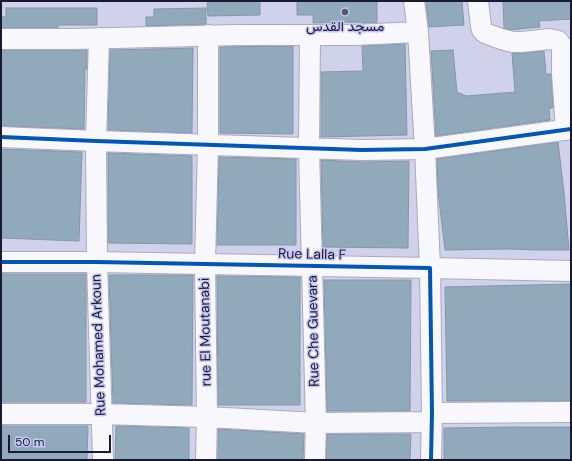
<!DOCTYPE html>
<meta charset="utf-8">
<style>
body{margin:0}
#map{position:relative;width:572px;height:461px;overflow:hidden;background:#d0d1ea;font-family:"DM Sans",sans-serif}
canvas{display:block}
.frame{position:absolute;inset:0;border:2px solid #1a1934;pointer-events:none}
.scale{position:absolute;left:8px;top:435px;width:103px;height:18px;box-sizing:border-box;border:2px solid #1a1934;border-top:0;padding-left:5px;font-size:12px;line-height:14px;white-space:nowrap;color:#1a1934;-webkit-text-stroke:3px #c6c7f4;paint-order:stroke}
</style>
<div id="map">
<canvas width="572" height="461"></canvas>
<div class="frame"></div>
<div class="scale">50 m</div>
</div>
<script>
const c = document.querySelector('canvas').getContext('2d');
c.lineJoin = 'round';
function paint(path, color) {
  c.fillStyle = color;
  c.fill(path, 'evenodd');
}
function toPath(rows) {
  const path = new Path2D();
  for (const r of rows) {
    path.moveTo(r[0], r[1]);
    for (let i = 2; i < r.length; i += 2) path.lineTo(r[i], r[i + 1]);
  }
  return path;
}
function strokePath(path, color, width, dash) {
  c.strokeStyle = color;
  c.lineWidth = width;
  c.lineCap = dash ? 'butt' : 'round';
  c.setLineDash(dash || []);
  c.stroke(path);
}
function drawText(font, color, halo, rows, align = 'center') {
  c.font = font + ' "DM Sans",Vazirmatn,sans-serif';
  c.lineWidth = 3;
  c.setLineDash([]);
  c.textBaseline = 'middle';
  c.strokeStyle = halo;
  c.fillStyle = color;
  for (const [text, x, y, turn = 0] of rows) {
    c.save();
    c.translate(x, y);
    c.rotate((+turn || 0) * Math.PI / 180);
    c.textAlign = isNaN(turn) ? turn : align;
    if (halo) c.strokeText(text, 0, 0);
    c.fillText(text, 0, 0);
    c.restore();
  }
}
const building = toPath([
 [207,1,260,1,260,15,208,16,207,1],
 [297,1,377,1,377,22,362,23,362,22,313,23,313,15,297,15,297,1],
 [426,1,462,1,464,25,429,27,426,1],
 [503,1,571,1,571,19,539,21,540,27,510,30,504,28,503,1],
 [6,8,97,8,97,25,58,25,58,28,1,28,1,17,6,17,6,8],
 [206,8,206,24,146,26,146,17,154,17,154,9,206,8],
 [405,44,407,135,321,137,321,72,363,71,362,46,405,44],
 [293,46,293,134,220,133,220,47,293,46],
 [193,48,192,133,108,130,110,50,193,48],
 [1,50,87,50,87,69,85,69,84,129,1,126,1,50],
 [453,50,457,92,466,96,515,92,512,53,523,53,544,51,546,74,551,74,553,108,549,108,550,120,436,136,431,51,453,50],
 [558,142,564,192,569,250,537,250,508,249,445,250,438,191,437,159,558,142],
 [1,149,82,152,79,241,1,238,1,149],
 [108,153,192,156,192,244,108,243,108,153],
 [219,157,296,159,296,245,217,245,219,157],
 [321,160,362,162,409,161,408,248,323,247,321,160],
 [1,274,86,274,86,402,1,402,1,274],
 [109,275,193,275,192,405,113,403,109,275],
 [217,276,300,277,300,405,218,405,217,276],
 [324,280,411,280,410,411,327,411,324,280],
 [571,284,571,401,447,401,445,287,571,284],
 [1,426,88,426,87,460,1,460,1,426],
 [116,426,189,428,189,460,115,460,116,426],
 [514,427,571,427,571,460,444,460,444,428,514,427],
 [218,429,304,434,303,460,218,460,218,429],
 [327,434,411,434,410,460,326,460,327,434]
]);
paint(building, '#90a9bb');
strokePath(building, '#8696a6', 1);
const minor = toPath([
 [414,1,418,32,425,149,430,268,571,271],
 [478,1,481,26,482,30,485,33,501,39,513,42,522,42,549,39,555,40,558,41,562,46,562,73,566,130],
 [310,35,309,149,316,423,315,460],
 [99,38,96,141,97,262,103,460],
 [1,39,72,39,237,35,355,35,418,32],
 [1,137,96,141,362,150,425,149,571,129],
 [1,262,97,262,205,264,430,268,432,413,431,460],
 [432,413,571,412],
 [1,414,101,414,207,417,316,423,431,422],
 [206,460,207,417,205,264,208,145,208,35]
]);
strokePath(minor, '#a9a9c1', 22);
strokePath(minor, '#f8f8fc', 20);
strokePath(toPath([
 [1,137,96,141,362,150,425,149,571,129],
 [1,262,97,262,205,264,430,268,432,413,431,460]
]), '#0057b8', 4);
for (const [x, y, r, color] of [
 [345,12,4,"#5a5974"]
]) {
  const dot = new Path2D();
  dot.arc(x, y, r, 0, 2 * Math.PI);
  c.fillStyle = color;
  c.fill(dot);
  strokePath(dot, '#c6c7f4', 1.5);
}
drawText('14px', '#1a1934', '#c6c7f4', [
 ["مسجد القدس",345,27]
]);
drawText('14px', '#1a1934', '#c6c7f4', [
 ["Rue Lalla F",312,255,1],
 ["Rue Che Guevara",314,331,-91],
 ["rue El Moutanabi",206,332,-91],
 ["Rue Mohamed Arkoun",99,345,-92]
]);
</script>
